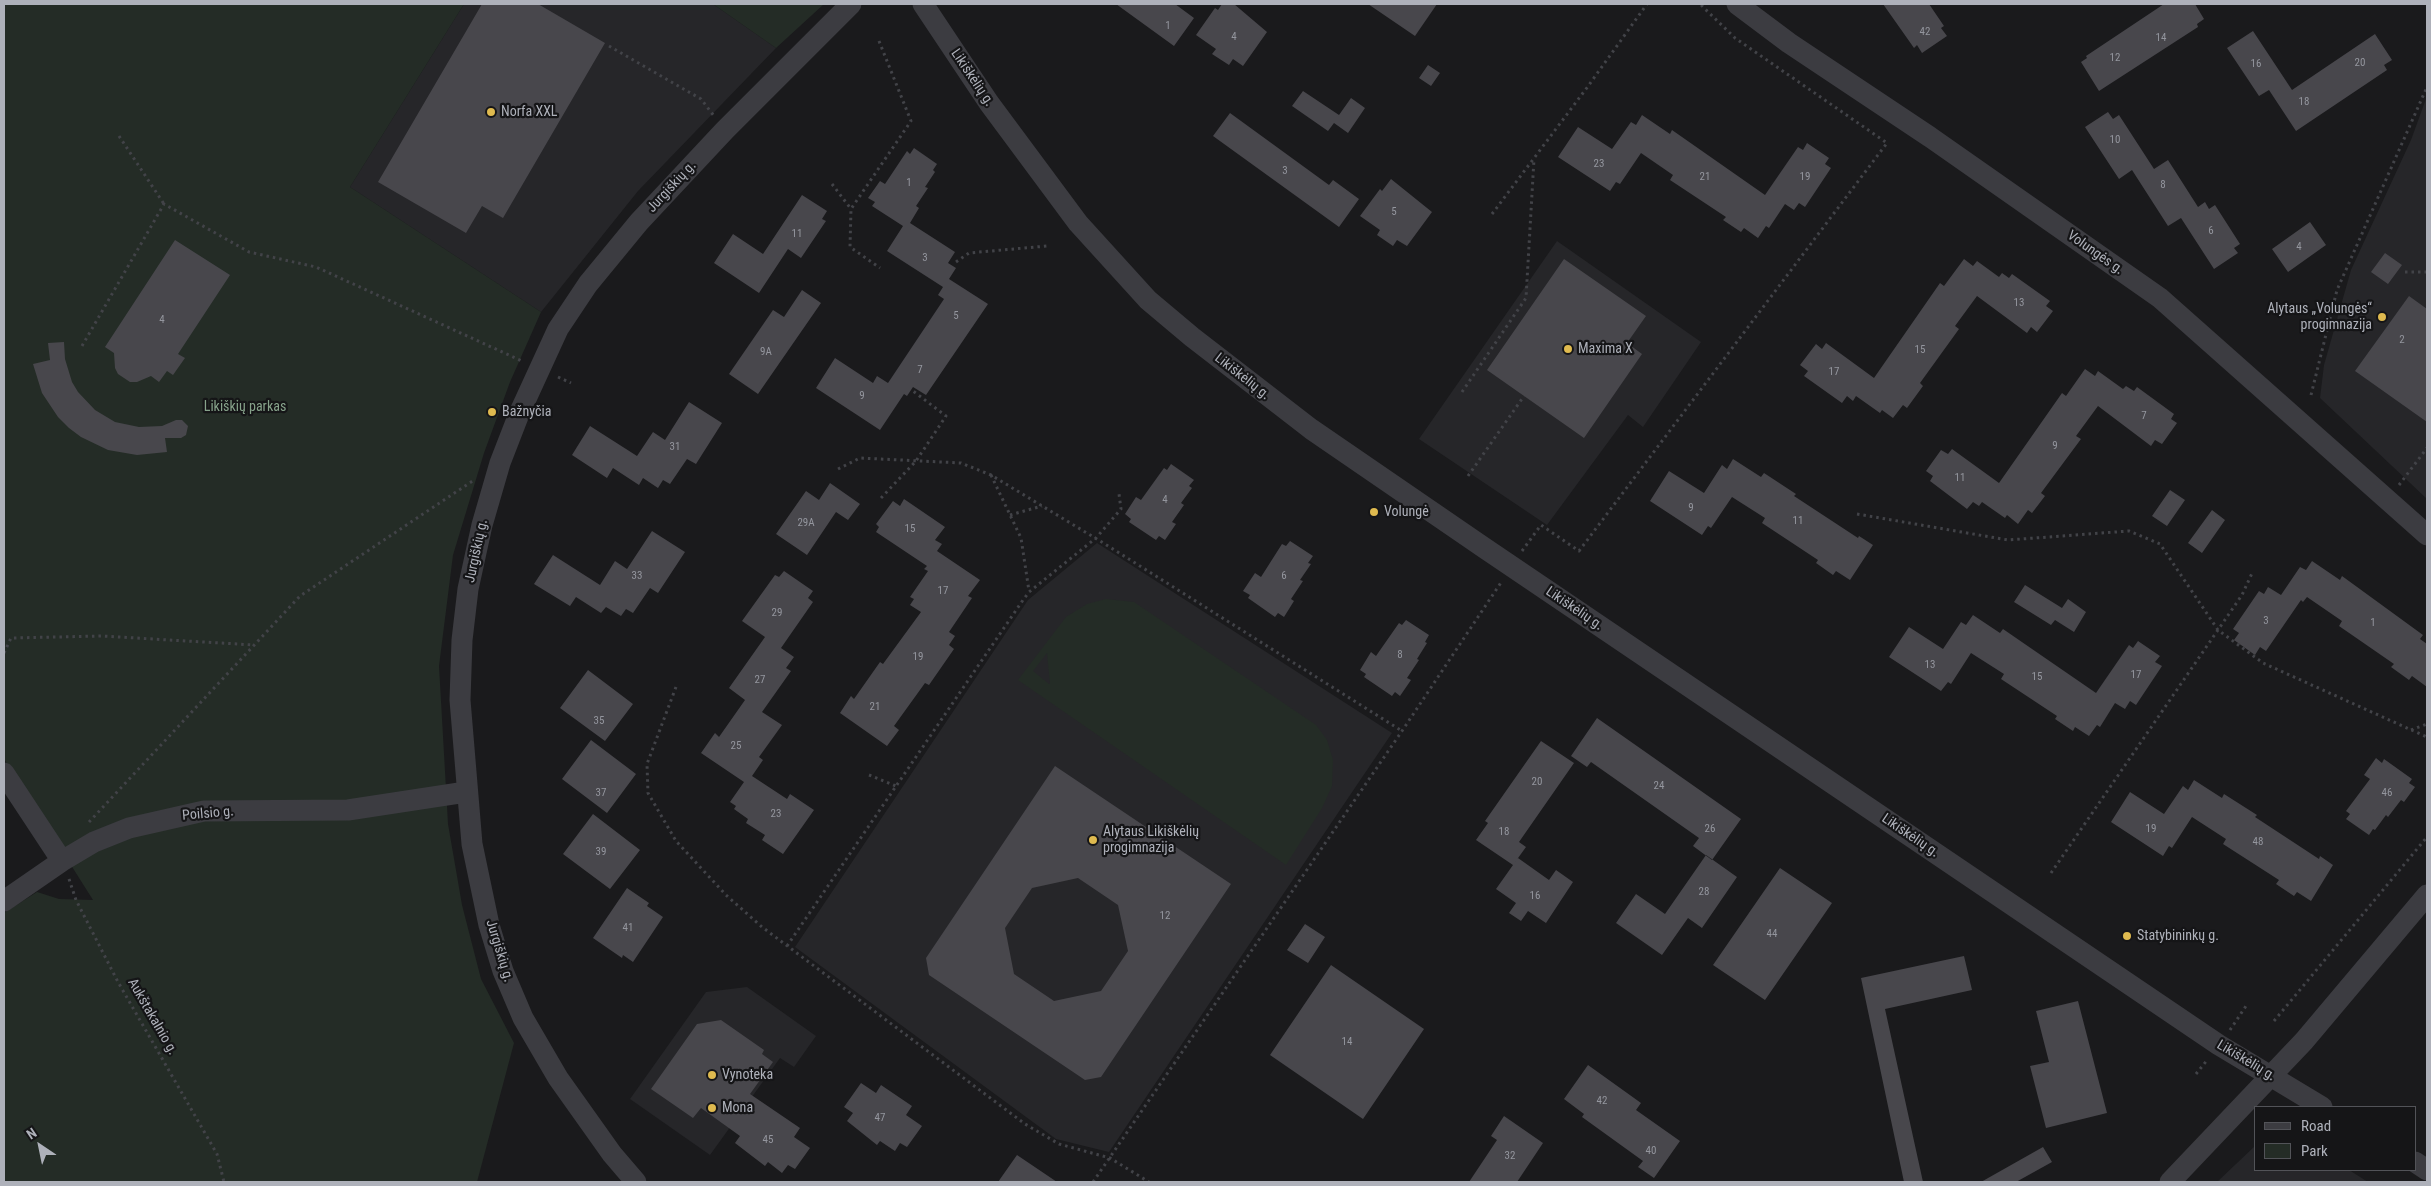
<!DOCTYPE html>
<meta charset="utf-8">
<style>
body{margin:0}
#map{position:relative;width:2431px;height:1186px;overflow:hidden;background:#1a1a1c;font-family:"Roboto Condensed",sans-serif}
canvas{display:block}
.frame{position:absolute;inset:0;border:5px solid #aeb1ba;pointer-events:none}
.legend{position:absolute;left:2254px;top:1106px;width:162px;height:65px;box-sizing:border-box;background:#151517;border:1px solid #525358;margin:0;padding:6px 9px;list-style:none;font-size:15px;color:#aeb1ba}
.legend li{display:flex;align-items:center;gap:10px;height:25px}
.legend b{width:25px;border:1px solid #525358}
.north{position:absolute;left:15px;top:1121px;width:50px;height:50px;-webkit-text-stroke:4px #151517;paint-order:stroke;rotate:326deg;font-size:14px;font-weight:700;line-height:20px;text-align:center;color:#aeb1ba}
.north::after{content:'';display:block;margin:auto;width:18px;height:22px;background:#aeb1ba;clip-path:polygon(50% 0,100% 100%,50% 72%,0 100%)}
</style>
<div id="map">
<canvas width="2431" height="1186"></canvas>
<div class="frame"></div>
<ul class="legend">
<li><b style="height:6px;background:#3c3c41"></b>Road</li>
<li><b style="height:14px;background:#242c26"></b>Park</li>
</ul>
<div class="north">N</div>
</div>
<script>
const c = document.querySelector('canvas').getContext('2d');
c.lineJoin = 'round';
function paint(path, color) {
  c.fillStyle = color;
  c.fill(path, 'evenodd');
}
function toPath(rows) {
  const path = new Path2D();
  for (const r of rows) {
    path.moveTo(r[0], r[1]);
    for (let i = 2; i < r.length; i += 2) path.lineTo(r[i], r[i + 1]);
  }
  return path;
}
function strokePath(path, color, width, dash) {
  c.strokeStyle = color;
  c.lineWidth = width;
  c.lineCap = dash ? 'butt' : 'round';
  c.setLineDash(dash || []);
  c.stroke(path);
}
function drawText(font, color, halo, rows, align = 'center') {
  c.font = font + ' "Roboto Condensed",sans-serif';
  c.lineWidth = 4.5;
  c.setLineDash([]);
  c.textBaseline = 'middle';
  c.strokeStyle = halo;
  c.fillStyle = color;
  for (const [text, x, y, turn = 0] of rows) {
    c.save();
    c.translate(x, y);
    c.rotate((+turn || 0) * Math.PI / 180);
    c.textAlign = isNaN(turn) ? turn : align;
    if (halo) c.strokeText(text, 0, 0);
    c.fillText(text, 0, 0);
    c.restore();
  }
}
paint(toPath([
 [464,4,713,4,776,48,638,191,541,312,350,187],
 [2427,96,2427,499,2320,398,2324,365,2351,270,2411,140],
 [1557,241,1701,342,1643,427,1628,415,1547,525,1419,439],
 [1097,543,1392,733,1109,1152,1056,1139,795,947,1028,600],
 [747,987,816,1036,794,1067,780,1058,710,1155,630,1099,706,992],
 [2255,1146,2255,1170,2349,1170,2368,1182,2217,1182]
]), '#262629');
paint(toPath([
 [4,4,464,4,350,187,541,312,510,382,484,453,453,555,439,666,448,824,462,905,481,979,514,1043,477,1182,4,1182,4,913,37,892,59,899,93,900,4,759],
 [713,4,824,4,776,48],
 [1106,599,1134,602,1316,725,1327,740,1333,760,1332,786,1322,808,1286,865,1018,680,1066,617,1087,604],
 [1047,653,1050,684,1049,684,1033,671]
]), '#242c26');
paint(toPath([
 [482,4,538,4,605,43,503,218,482,206,466,233,378,182],
 [1116,4,1175,4,1194,18,1174,46],
 [1222,4,1234,4,1267,32,1243,66,1233,59,1229,65,1212,54,1216,49,1196,35,1215,8,1218,10],
 [1368,4,1437,4,1415,36],
 [1883,4,1929,4,1944,26,1941,28,1947,36,1922,53,1917,45,1914,48],
 [2164,4,2195,4,2204,19,2197,24,2198,27,2099,91,2081,62,2087,58,2086,56],
 [2253,31,2292,90,2375,34,2392,60,2384,65,2387,70,2296,131,2269,90,2259,96,2227,48],
 [1428,65,1440,73,1431,86,1419,78],
 [1303,91,1339,115,1351,98,1365,108,1348,133,1334,123,1328,131,1292,106],
 [2108,112,2113,119,2119,115,2154,169,2168,160,2198,207,2205,202,2209,209,2215,205,2240,244,2234,248,2238,253,2214,269,2181,218,2168,226,2132,170,2119,179,2085,127],
 [1230,113,1329,185,1333,180,1359,199,1339,227,1213,136],
 [1642,115,1670,134,1672,130,1765,195,1798,147,1803,150,1807,143,1829,158,1825,164,1831,168,1805,207,1799,203,1794,210,1785,204,1769,228,1766,226,1758,238,1744,228,1741,232,1723,220,1726,217,1670,180,1673,175,1641,153,1620,184,1616,182,1610,191,1558,157,1578,127,1612,149,1631,122,1636,125],
 [914,148,937,164,933,170,935,172,925,187,928,188,916,206,919,208,910,223,955,252,948,263,956,268,949,279,988,304,926,395,913,387,907,396,904,394,880,430,816,388,835,358,873,383,877,376,888,383,944,299,938,295,943,287,887,251,903,226,872,206,875,202,868,198,880,181,885,184,907,151,910,154],
 [1391,179,1432,212,1407,246,1397,240,1393,246,1377,235,1380,230,1360,216,1380,189,1382,191],
 [802,195,827,211,822,219,826,221,801,258,788,249,759,293,714,263,733,234,763,254],
 [2310,222,2326,245,2288,272,2272,249],
 [175,240,230,275,178,354,185,358,173,375,167,371,159,382,151,376,137,382,130,382,118,374,115,368,114,353,105,347],
 [2385,253,2402,265,2388,284,2371,272],
 [1564,259,1646,316,1627,343,1642,354,1584,438,1487,370],
 [1964,259,1973,266,1977,261,1999,277,2002,273,2009,278,2012,274,2050,301,2046,306,2053,311,2037,332,2031,327,2027,333,1977,296,1955,326,1959,329,1920,383,1923,386,1907,408,1903,405,1893,418,1882,410,1880,413,1856,396,1853,401,1847,396,1842,403,1804,376,1808,371,1800,365,1816,344,1822,349,1826,343,1874,378,1940,283,1944,286],
 [802,290,821,303,758,394,729,374,773,310,784,317],
 [2409,296,2427,309,2427,422,2355,371],
 [64,342,65,359,72,382,78,392,95,410,115,422,139,427,162,426,176,420,182,420,188,426,186,435,181,438,165,438,167,452,137,455,108,450,81,437,69,428,58,417,42,393,33,364,50,360,48,343],
 [2085,369,2095,376,2098,371,2123,389,2126,386,2134,391,2137,387,2174,414,2171,419,2177,423,2162,444,2155,440,2151,446,2098,406,2076,436,2081,439,2041,493,2045,496,2032,513,2028,510,2018,524,2007,515,2005,518,1982,502,1979,506,1973,502,1967,509,1930,481,1933,476,1926,471,1941,450,1948,454,1952,449,1999,483,2062,393,2066,396],
 [689,402,722,423,696,464,687,459,670,484,663,480,658,488,643,478,639,485,613,468,607,478,572,455,590,426,637,456,653,432,665,440],
 [1733,459,1761,477,1764,473,1796,494,1794,496,1858,538,1859,536,1873,545,1850,580,1836,571,1833,575,1816,563,1818,560,1762,523,1765,518,1732,497,1711,528,1708,526,1702,535,1650,501,1669,471,1704,493,1722,465,1727,469],
 [1171,464,1194,480,1189,486,1192,488,1181,503,1184,505,1172,522,1176,524,1165,540,1159,536,1156,540,1129,522,1131,519,1125,514,1136,497,1141,500,1164,468,1167,470],
 [830,483,860,504,848,520,836,512,807,555,776,534,806,491,819,500],
 [2170,490,2185,500,2167,526,2152,516],
 [904,499,945,527,935,540,942,544,937,551,980,580,968,596,972,598,949,632,955,636,949,645,954,649,929,685,925,683,894,726,899,730,887,746,840,713,851,696,854,699,880,662,883,664,921,612,910,605,914,599,910,597,928,571,924,569,927,566,876,532,879,527,876,524,893,501,900,506],
 [2212,510,2225,520,2202,553,2188,543],
 [652,531,685,552,658,593,650,588,633,613,626,609,621,616,606,607,601,613,576,597,570,606,534,584,553,555,600,585,615,561,627,569],
 [1290,541,1313,556,1308,563,1311,564,1300,580,1303,581,1291,599,1294,601,1284,617,1278,613,1275,617,1248,598,1250,595,1243,591,1255,573,1261,577,1282,544,1286,546],
 [2312,561,2340,580,2342,576,2423,635,2420,639,2427,644,2427,687,2412,676,2409,680,2391,667,2394,664,2339,626,2342,621,2307,597,2303,602,2301,600,2266,651,2260,647,2255,655,2234,640,2239,633,2233,629,2259,591,2264,594,2268,587,2281,595,2300,567,2306,570],
 [784,571,813,591,808,598,813,602,781,648,794,657,786,668,791,671,762,712,782,725,759,757,763,760,752,776,787,799,790,794,814,810,783,854,762,840,765,835,746,823,748,819,734,809,736,806,730,802,744,782,701,753,715,733,719,737,745,700,729,688,765,637,742,621,775,575,779,577],
 [2025,585,2062,608,2068,599,2086,612,2074,632,2055,620,2051,625,2014,602],
 [1973,615,2000,633,2003,629,2096,693,2129,645,2133,648,2138,641,2160,656,2155,662,2162,666,2136,705,2130,701,2125,709,2115,703,2100,727,2097,725,2089,736,2075,727,2073,731,2055,719,2057,716,2001,679,2004,674,1971,653,1951,684,1948,682,1941,691,1889,657,1909,627,1943,649,1961,622,1966,625],
 [1406,620,1429,635,1425,642,1427,643,1417,659,1419,660,1407,678,1411,680,1400,696,1395,692,1392,696,1364,677,1366,674,1360,670,1371,652,1376,656,1399,623,1402,625],
 [588,670,633,704,605,741,560,708],
 [1597,718,1741,819,1712,860,1693,846,1699,838,1591,762,1587,767,1571,756],
 [591,740,636,774,607,813,562,779],
 [1541,741,1574,763,1519,842,1526,847,1513,865,1518,858,1549,880,1556,870,1573,882,1546,923,1528,911,1521,921,1509,913,1516,903,1496,889,1513,865,1476,840,1488,823,1485,821],
 [2376,758,2382,763,2384,759,2412,779,2409,783,2415,787,2404,802,2401,800,2388,817,2386,815,2375,830,2373,829,2369,835,2346,819,2350,814,2346,811,2370,779,2364,775],
 [1055,766,1231,884,1101,1077,1085,1080,929,975,926,958],
 [1078,878,1118,905,1128,951,1101,991,1054,1001,1014,974,1005,928,1032,888],
 [2194,780,2222,798,2224,794,2257,815,2255,817,2319,859,2320,856,2333,865,2311,901,2297,892,2294,896,2276,884,2279,880,2223,844,2226,839,2192,817,2172,848,2169,846,2163,856,2111,822,2130,792,2164,814,2183,786,2188,790],
 [593,814,640,850,610,889,563,854],
 [1706,855,1737,877,1702,928,1688,918,1662,955,1616,923,1636,894,1665,914],
 [1780,868,1832,903,1765,1000,1713,965],
 [627,888,649,903,647,906,663,917,633,962,623,955,622,958,593,938],
 [1305,924,1325,937,1308,963,1287,950],
 [1964,956,1972,990,1885,1009,1923,1182,1904,1182,1861,978],
 [1331,965,1424,1029,1363,1119,1270,1055],
 [2078,1001,2107,1113,2046,1128,2030,1066,2049,1062,2036,1011],
 [721,1020,764,1050,762,1054,773,1062,750,1094,800,1128,794,1137,810,1148,795,1169,788,1165,782,1173,768,1162,765,1166,735,1143,740,1136,701,1108,693,1118,651,1089,697,1024],
 [1588,1065,1641,1103,1636,1110,1680,1141,1654,1178,1638,1167,1643,1161,1582,1117,1584,1114,1564,1099],
 [861,1083,876,1093,881,1085,912,1106,906,1115,922,1126,907,1147,900,1143,895,1151,880,1141,877,1145,847,1121,853,1113,844,1107],
 [1504,1116,1543,1143,1517,1182,1469,1182,1497,1140,1491,1136],
 [2043,1147,2052,1162,2016,1182,1981,1182],
 [1017,1155,1057,1182,998,1182]
]), '#48474c');
strokePath(toPath([
 [879,41,911,121,851,209,850,247,880,268],
 [609,46,701,99,714,116],
 [119,136,164,204],
 [832,184,851,209],
 [1492,214,1586,89,1647,4],
 [956,262,969,253,1047,246],
 [2405,272,2427,272],
 [82,346,164,204,249,252,316,267,522,361],
 [558,377,571,383],
 [1462,392,1526,298,1534,159],
 [2311,395,2337,290,2427,87],
 [838,469,860,458,961,463,991,475,1105,544,1402,731],
 [991,475,1021,538,1029,591],
 [1468,476,1524,396],
 [2399,485,2427,448],
 [881,498,916,461,946,416,913,391],
 [1857,514,2008,540,2129,531,2160,544,2218,630,2263,663,2427,737],
 [1010,515,1042,506],
 [1522,551,1541,525,1579,551,1887,143,1735,38,1700,4],
 [4,653,11,638,102,636,254,645],
 [676,687,647,764,648,793,676,841,726,895,762,927,1025,1124,1059,1144,1110,1158,1149,1182],
 [2411,730,2427,724],
 [869,775,896,786],
 [89,822,300,596,474,480],
 [2051,873,2242,595,2253,571],
 [69,879,76,900,118,982,217,1154,224,1182],
 [787,946,1023,600,1029,592,1096,538,1121,509,1119,494],
 [2274,1021,2427,837],
 [2230,1030,2248,1003],
 [2196,1074,2208,1059],
 [1093,1182,1402,731,1502,581]
]), '#424348', 3, [2.5, 4]);
strokePath(toPath([
 [923,4,989,103,1078,223,1148,300,1192,337,1311,429,1483,547,2219,1045,2322,1107],
 [1737,4,1789,43,1930,137,2160,298,2427,535],
 [4,773,62,861,94,842,129,828,204,811,348,810,466,792],
 [4,901,62,861],
 [2415,1162,2427,1170],
 [636,1182,612,1154,558,1078,523,1018,503,971,489,925,472,844,460,700,462,640,468,589,482,525,500,463,519,414,558,329,588,284,639,222,725,130,851,4],
 [2170,1182,2304,1041,2427,895]
]), '#3c3c41', 21);
for (const [x, y, r, color] of [
 [491,112,5,"#dfba4f"],
 [2382,317,5,"#dfba4f"],
 [1568,349,5,"#dfba4f"],
 [492,412,5,"#dfba4f"],
 [1374,512,5,"#dfba4f"],
 [1093,840,5,"#dfba4f"],
 [2127,936,5,"#dfba4f"],
 [712,1075,5,"#dfba4f"],
 [712,1108,5,"#dfba4f"]
]) {
  const dot = new Path2D();
  dot.arc(x, y, r, 0, 2 * Math.PI);
  c.fillStyle = color;
  c.fill(dot);
  strokePath(dot, '#151517', 2);
}
drawText('11px', '#94969e', null, [
 ["1",1168,26],
 ["42",1925,32],
 ["4",1234,37],
 ["14",2161,38],
 ["12",2115,58],
 ["20",2360,63],
 ["16",2256,64],
 ["18",2304,102],
 ["10",2115,140],
 ["23",1599,164],
 ["3",1285,171],
 ["21",1705,177],
 ["19",1805,177],
 ["1",909,183],
 ["8",2163,185],
 ["5",1394,212],
 ["6",2211,231],
 ["11",797,234],
 ["4",2299,247],
 ["3",925,258],
 ["13",2019,303],
 ["5",956,316],
 ["4",162,320],
 ["2",2402,340],
 ["15",1920,350],
 ["9A",766,352],
 ["7",920,370],
 ["17",1834,372],
 ["9",862,396],
 ["7",2144,416],
 ["9",2055,446],
 ["31",675,447],
 ["11",1960,478],
 ["4",1165,500],
 ["9",1691,508],
 ["11",1798,521],
 ["29A",806,523],
 ["15",910,529],
 ["33",637,576],
 ["6",1284,576],
 ["17",943,591],
 ["29",777,613],
 ["3",2266,621],
 ["1",2373,623],
 ["8",1400,655],
 ["19",918,657],
 ["13",1930,665],
 ["17",2136,675],
 ["15",2037,677],
 ["27",760,680],
 ["21",875,707],
 ["35",599,721],
 ["25",736,746],
 ["20",1537,782],
 ["24",1659,786],
 ["37",601,793],
 ["46",2387,793],
 ["23",776,814],
 ["26",1710,829],
 ["19",2151,829],
 ["18",1504,832],
 ["48",2258,842],
 ["39",601,852],
 ["28",1704,892],
 ["16",1535,896],
 ["12",1165,916],
 ["41",628,928],
 ["44",1772,934],
 ["14",1347,1042],
 ["42",1602,1101],
 ["47",880,1118],
 ["45",768,1140],
 ["40",1651,1151],
 ["32",1510,1156]
]);
drawText('14px', '#aeb1ba', '#151517', [
 ["Likiškėlių g.",972,78,56],
 ["Jurgiškių g.",672,187,-47],
 ["Volungės g.",2095,253,35],
 ["Likiškėlių g.",1242,377,38],
 ["Jurgiškių g.",477,551,-78],
 ["Likiškėlių g.",1574,609,34],
 ["Poilsio g.",208,814,-5],
 ["Likiškėlių g.",1910,836,34],
 ["Jurgiškių g.",499,951,73],
 ["Aukštakalnio g.",152,1017,60],
 ["Likiškėlių g.",2246,1061,31]
]);
drawText('14px', '#aeb1ba', '#151517', [
 ["Norfa XXL",501,112],
 ["Alytaus „Volungės“",2372,309,"right"],
 ["progimnazija",2372,325,"right"],
 ["Maxima X",1578,349],
 ["Bažnyčia",502,412],
 ["Volungė",1384,512],
 ["Alytaus Likiškėlių",1103,832],
 ["progimnazija",1103,848],
 ["Statybininkų g.",2137,936],
 ["Vynoteka",722,1075],
 ["Mona",722,1108]
], 'left');
drawText('14px', '#87a38b', '#151517', [
 ["Likiškių parkas",245,407]
]);
</script>
